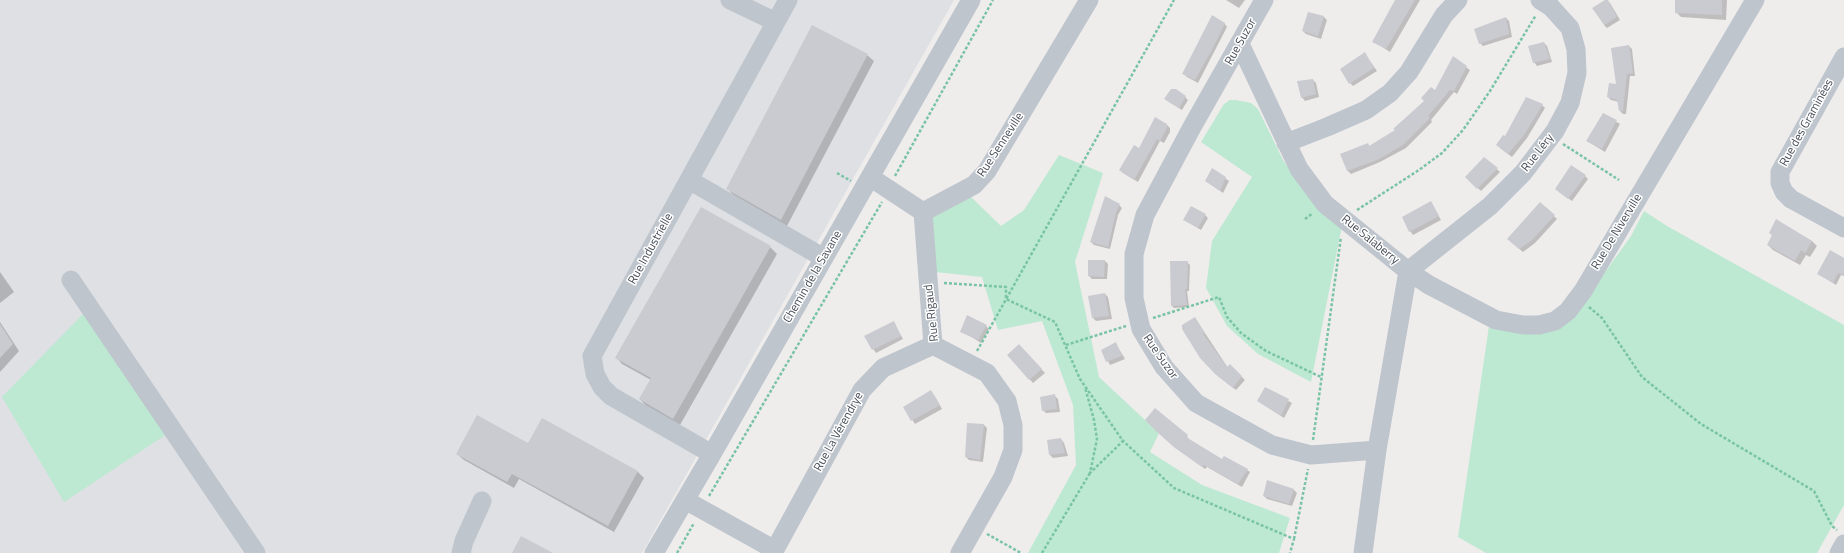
<!DOCTYPE html>
<meta charset="utf-8">
<style>
body{margin:0}
canvas{display:block;background:#efecec}
</style>
<canvas width="1844" height="553"></canvas>
<script>
const c = document.querySelector('canvas').getContext('2d');
c.lineJoin = 'round';
function paint(path, color) {
  c.fillStyle = color;
  c.fill(path, 'evenodd');
}
function toPath(rows) {
  const path = new Path2D();
  for (const r of rows) {
    path.moveTo(r[0], r[1]);
    for (let i = 2; i < r.length; i += 2) path.lineTo(r[i], r[i + 1]);
  }
  return path;
}
function strokePath(path, color, width, dash) {
  c.strokeStyle = color;
  c.lineWidth = width;
  c.lineCap = dash ? 'butt' : 'round';
  c.setLineDash(dash || []);
  c.stroke(path);
}
function drawText(font, color, halo, rows, align = 'center') {
  c.font = font + ' "Titillium Web",sans-serif';
  c.lineWidth = 3;
  c.setLineDash([]);
  c.textBaseline = 'middle';
  c.strokeStyle = halo;
  c.fillStyle = color;
  for (const [text, x, y, turn = 0] of rows) {
    c.save();
    c.translate(x, y);
    c.rotate((+turn || 0) * Math.PI / 180);
    c.textAlign = isNaN(turn) ? turn : align;
    if (halo) c.strokeText(text, 0, 0);
    c.fillText(text, 0, 0);
    c.restore();
  }
}
paint(toPath([
 [0,0,954,0,642,553,0,553]
]), '#dee0e4');
paint(toPath([
 [1230,100,1236,100,1251,103,1258,109,1283,160,1300,184,1342,226,1311,382,1258,354,1227,326,1206,288,1212,241,1252,177,1201,142,1224,104],
 [1059,155,1103,173,1075,262,1099,377,1159,433,1150,452,1202,485,1290,518,1279,553,1028,553,1076,465,1073,405,1042,321,998,330,982,277,935,272,931,208,968,194,1001,226,1024,210],
 [1644,211,1667,226,1844,325,1844,505,1817,553,1486,553,1458,537,1489,326,1580,307,1631,236],
 [87,310,170,432,64,502,2,397]
]), '#bde9d2');
paint(toPath([
 [1226,0,1245,0,1239,8],
 [1398,0,1420,0,1390,52,1373,41],
 [1606,0,1610,3,1620,20,1607,28,1604,25],
 [1676,0,1727,0,1726,20,1681,17,1676,12],
 [1308,13,1324,17,1327,20,1321,39,1306,34,1303,31],
 [1506,18,1509,21,1512,37,1483,46,1480,43],
 [1224,23,1227,27,1198,83,1187,77,1184,74],
 [1544,43,1547,46,1552,62,1537,66,1534,62],
 [1629,46,1632,49,1635,76,1630,76,1626,114,1623,114,1620,111,1619,102,1611,100,1608,97,1617,86],
 [1365,54,1377,71,1353,86,1350,83],
 [867,55,874,61,787,226,733,195,727,188],
 [1453,58,1470,70,1457,94,1454,92,1431,120,1432,122,1406,148,1380,162,1351,174,1347,170,1368,144,1370,147,1397,131,1436,92],
 [1313,80,1316,83,1319,97,1305,101,1302,97],
 [1185,97,1188,100,1182,110,1169,102],
 [1542,105,1545,108,1527,138,1512,157,1500,148,1505,137],
 [1603,114,1620,124,1605,152,1587,141],
 [1167,125,1170,128,1170,132,1164,143,1160,141,1138,182,1123,173,1120,170,1139,149],
 [1485,159,1500,172,1481,191,1466,177],
 [1212,169,1229,181,1223,193,1206,181],
 [1585,176,1588,179,1572,201,1559,192],
 [1431,202,1441,220,1413,235,1410,231],
 [1540,203,1557,219,1535,243,1523,252,1511,242],
 [1119,205,1122,208,1118,215,1110,249,1094,245,1091,242],
 [701,208,770,247,777,254,680,425,646,406,640,399,651,380,622,364,616,357],
 [1205,215,1208,218,1201,230,1185,220],
 [1776,221,1812,241,1817,246,1810,257,1806,255,1800,265,1773,250,1768,245,1773,235],
 [1844,260,1844,276,1841,275,1836,285,1818,273],
 [1089,261,1105,261,1108,264,1107,279,1092,279,1089,276],
 [1187,262,1190,265,1189,291,1187,291,1189,307,1174,308,1172,306],
 [0,272,14,292,0,303],
 [1105,294,1108,297,1112,319,1096,321,1093,318],
 [1195,318,1228,368,1230,366,1245,380,1236,390,1219,377],
 [0,322,19,351,0,372],
 [894,323,903,339,876,353,865,337],
 [986,326,989,329,981,343,962,331],
 [1116,344,1125,359,1110,365,1102,350],
 [1019,346,1045,373,1033,383,1008,355],
 [1265,388,1292,403,1284,418,1258,401],
 [934,395,942,409,915,424,904,407],
 [1055,396,1058,399,1060,412,1046,413,1043,410],
 [1155,409,1187,436,1189,440,1222,461,1247,470,1250,472,1242,487,1207,467,1205,469,1179,450],
 [543,419,638,472,644,478,614,532,519,479,514,488,464,460,457,454,529,445],
 [984,425,987,428,983,462,969,460,966,457],
 [1061,439,1064,443,1068,456,1053,458,1050,455],
 [1268,482,1294,490,1297,493,1292,506,1267,499,1264,496]
]), '#0003');
paint(toPath([
 [1395,0,1415,0,1386,49,1372,42],
 [1605,0,1608,0,1617,17,1604,25,1592,8],
 [1675,0,1722,0,1722,15,1675,13],
 [1308,12,1324,16,1318,36,1302,31],
 [1212,15,1225,23,1214,46,1195,80,1182,74],
 [1506,17,1509,34,1479,44,1474,29],
 [812,25,868,54,781,220,726,189],
 [1544,42,1550,59,1533,63,1528,46],
 [1629,45,1633,73,1627,74,1623,111,1619,111,1617,100,1607,97,1609,83,1616,84,1611,48],
 [1365,52,1374,68,1349,84,1340,69],
 [1453,56,1467,66,1454,91,1450,90,1428,116,1430,118,1403,145,1377,160,1347,171,1340,154,1368,143,1369,146,1395,130,1393,129,1424,101,1421,98,1431,87,1435,90],
 [1313,79,1316,94,1301,98,1297,81],
 [1171,89,1176,89,1186,96,1179,108,1164,99],
 [1526,97,1543,104,1524,135,1508,154,1496,145,1503,135,1505,136],
 [1603,113,1617,120,1602,149,1586,141],
 [1155,117,1167,124,1167,128,1160,141,1157,139,1134,180,1119,170,1134,145,1139,148],
 [1484,157,1498,168,1477,189,1465,177],
 [1571,165,1586,175,1568,199,1555,189],
 [1212,168,1226,177,1220,191,1205,181],
 [1105,196,1120,204,1116,212,1108,247,1090,242],
 [1431,201,1439,216,1409,232,1402,217],
 [1540,202,1555,215,1532,240,1519,249,1507,239],
 [1191,206,1206,214,1198,228,1183,220],
 [701,207,771,246,673,419,639,399,651,378,615,358],
 [1776,219,1812,241,1805,253,1801,250,1795,261,1767,245,1772,235,1769,233],
 [1830,250,1844,258,1844,275,1838,273,1833,283,1817,274],
 [1088,260,1105,260,1104,277,1088,276],
 [1170,261,1188,261,1187,289,1185,289,1187,305,1171,306],
 [1105,293,1109,316,1092,318,1088,296],
 [967,315,987,325,978,340,960,332],
 [1195,317,1205,333,1203,334,1227,367,1230,364,1242,376,1233,388,1215,374,1200,358,1182,329,1182,325],
 [894,321,901,336,872,350,864,336],
 [0,324,13,344,0,358],
 [1116,342,1122,356,1106,362,1101,350],
 [1019,344,1042,369,1029,380,1007,355],
 [1265,387,1289,399,1281,416,1257,401],
 [931,390,940,405,911,421,903,407],
 [1055,394,1057,409,1042,411,1040,397],
 [1155,408,1188,435,1186,437,1222,459,1224,456,1248,469,1238,484,1204,465,1202,467,1175,448,1157,432,1145,420],
 [477,415,528,443,542,418,638,471,608,526,512,474,507,482,456,454],
 [967,423,984,424,980,460,965,457],
 [1061,438,1065,453,1049,455,1047,440],
 [1267,480,1294,489,1289,504,1263,496],
 [521,536,553,553,512,553]
]), '#cacbd1');
strokePath(toPath([
 [1563,144,1619,180],
 [837,173,851,181],
 [895,176,993,0],
 [1357,210,1419,170,1442,153,1463,130,1490,91,1536,15],
 [1305,219,1313,213],
 [944,283,1006,287,1006,299,1055,322,1080,379,1123,441,1090,473,1097,439,1094,420,1085,387],
 [1589,307,1602,318,1642,377,1701,424,1814,491,1832,526,1837,530],
 [1153,318,1219,297,1227,317,1241,333,1266,351,1321,377],
 [1066,345,1126,326],
 [977,351,1174,0],
 [1122,440,1174,488,1294,539,1290,553],
 [1313,440,1341,237],
 [709,496,882,202],
 [987,534,1021,553],
 [1294,539,1308,469],
 [677,553,694,523],
 [1042,553,1090,473]
]), '#79c4a5', 2.5, [3, 2]);
strokePath(toPath([
 [730,0,776,22],
 [1264,0,1192,127,1145,215,1134,254,1134,298,1141,329,1164,367,1196,403,1272,445,1311,455,1377,450],
 [1540,0,1551,7,1570,28,1576,49,1577,73,1570,103,1555,131,1523,173,1490,206,1408,271,1429,285,1496,320,1523,325,1539,325,1555,321,1568,311,1583,291,1755,0],
 [1240,44,1299,169,1325,204,1408,271,1377,450,1363,553],
 [1844,57,1780,172,1780,183,1784,192,1791,199,1844,228],
 [1286,143,1327,127,1366,110,1390,93,1409,72,1444,15,1458,0],
 [870,177,923,212,974,185,987,171,1089,0],
 [689,180,824,258],
 [923,212,933,345,987,373,1007,401,1013,425,1013,450,1003,477,960,553],
 [71,280,256,553],
 [712,454,611,396,602,387,595,374,592,356,788,0],
 [685,500,775,550],
 [461,553,464,541,482,501],
 [654,553,712,454,971,0],
 [773,553,862,390,883,368,933,345],
 [1839,553,1844,544]
]), '#bec5cd', 19);
drawText('12px', '#464e57', '#fff', [
 ["Rue Suzor",1241,42,-61],
 ["Rue des Graminées",1807,123,-61],
 ["Rue Senneville",1001,145,-57],
 ["Rue Léry",1538,153,-52],
 ["Rue De Niverville",1617,232,-59],
 ["Rue Salaberry",1370,240,39],
 ["Rue Industrielle",651,249,-61],
 ["Chemin de la Savane",813,277,-60],
 ["Rue Rigaud",932,313,-96],
 ["Rue Suzor",1160,357,55],
 ["Rue La Vérendrye",839,432,-61]
]);
</script>
